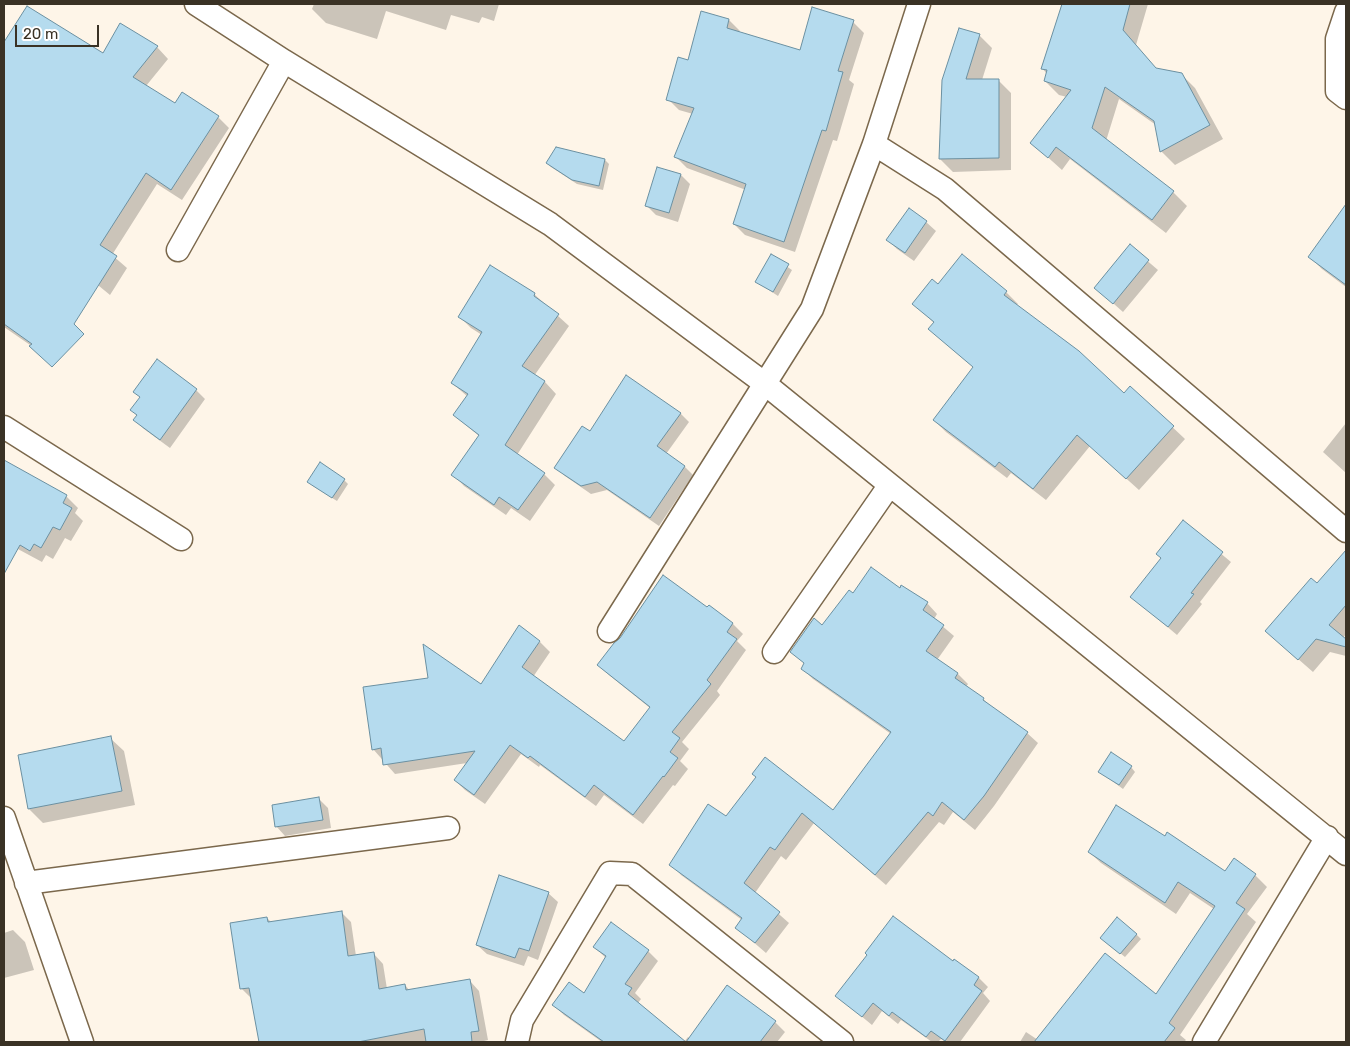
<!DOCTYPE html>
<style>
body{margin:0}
#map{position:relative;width:1350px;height:1046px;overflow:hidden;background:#fef5e8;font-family:Rubik,sans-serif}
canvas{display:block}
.frame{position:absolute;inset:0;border:5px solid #3a3225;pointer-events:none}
.scale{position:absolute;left:15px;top:25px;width:84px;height:22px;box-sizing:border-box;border:2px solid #3a3225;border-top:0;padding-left:6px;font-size:15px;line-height:18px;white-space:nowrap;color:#3a3225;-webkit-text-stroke:4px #fff;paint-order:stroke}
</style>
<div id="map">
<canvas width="1350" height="1046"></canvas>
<div class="frame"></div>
<div class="scale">20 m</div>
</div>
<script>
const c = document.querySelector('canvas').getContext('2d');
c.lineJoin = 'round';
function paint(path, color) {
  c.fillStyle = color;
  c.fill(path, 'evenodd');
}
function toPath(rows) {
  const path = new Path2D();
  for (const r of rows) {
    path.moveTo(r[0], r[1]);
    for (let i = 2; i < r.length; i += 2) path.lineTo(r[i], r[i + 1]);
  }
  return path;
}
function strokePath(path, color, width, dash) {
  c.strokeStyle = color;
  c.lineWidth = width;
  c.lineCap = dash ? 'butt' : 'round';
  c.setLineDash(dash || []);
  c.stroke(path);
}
paint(toPath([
 [314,4,499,4,494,21,482,17,479,23,451,15,446,30,386,11,377,39,326,23,312,9],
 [1062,4,1148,4,1136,45,1157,70,1181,74,1195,88,1223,139,1175,165,1161,151,1156,125,1119,99,1106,141,1173,192,1187,206,1166,233,1070,159,1062,170,1032,143,1067,97,1059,95,1045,81,1047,74,1042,68],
 [27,7,103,55,157,47,168,59,146,86,176,105,218,117,229,128,182,200,157,184,112,255,127,268,110,295,93,281,33,347,4,327,4,106,9,98,4,94,4,45],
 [729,20,740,31,739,33,800,51,853,22,864,33,849,80,854,84,837,141,833,140,795,252,745,235,734,224,746,190,687,168,676,157,693,114,679,110,668,99,689,62],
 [979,35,992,48,982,80,998,80,1011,93,1011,170,953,172,940,159],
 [556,148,605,160,609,164,603,190,577,184,551,167,547,163],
 [681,175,690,184,678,222,656,215,647,206],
 [1346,206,1346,287,1322,269,1310,257],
 [909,210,926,222,936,231,914,261,897,249,888,240],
 [1130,246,1158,270,1123,312,1096,288],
 [771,256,792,270,778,296,757,282],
 [938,285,1006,292,1018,304,1016,306,1124,395,1131,388,1185,439,1139,490,1090,446,1046,500,1011,473,1007,478,946,432,934,420,974,368,929,329,934,323,914,304],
 [534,294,569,326,534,376,545,382,556,394,517,455,544,474,555,485,530,521,511,508,506,515,464,486,453,474,479,436,454,415,468,397,452,383,482,335,471,328,459,316],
 [626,377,681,414,689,422,666,454,685,467,693,475,659,526,607,490,591,494,565,476,556,467,591,433],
 [196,390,205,399,170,448,144,429,135,420,137,416,132,410,141,398,135,392],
 [1346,423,1346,473,1323,452],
 [9,465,66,496,78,508,75,513,83,521,71,541,65,538,53,559,46,555,42,562,16,548,4,538,4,473],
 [344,480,348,484,337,501,313,486],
 [1183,522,1231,562,1200,602,1202,604,1177,635,1132,597,1163,559],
 [1336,563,1346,573,1346,634,1343,638,1346,641,1346,656,1330,652,1313,672,1281,644,1317,585],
 [900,590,927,603,937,614,934,619,954,636,937,660,958,674,968,684,966,687,983,699,994,709,1027,733,1038,743,994,806,975,830,953,812,944,825,939,822,886,885,814,823,786,860,781,856,755,893,789,923,766,953,736,927,742,920,681,875,671,864,726,818,757,778,833,812,891,734,813,679,802,668,805,664,792,652,822,626,853,594],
 [709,607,733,624,743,634,737,641,746,650,717,691,720,695,682,742,689,749,680,761,688,769,675,786,673,785,643,824,604,795,596,806,540,765,539,767,521,754,485,804,465,790,455,780,467,763,395,774,373,749,481,685,540,642,550,652,533,677,624,743,650,708,609,675,598,665],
 [110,738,124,751,135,805,43,823,29,809,19,756],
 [1131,767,1135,772,1123,789,1100,772],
 [319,799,328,808,331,828,285,836,276,826],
 [1089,852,1225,873,1234,860,1255,875,1267,887,1247,914,1256,922,1180,1035,1186,1040,1184,1042,1020,1042,1026,1032,1038,1040,1157,995,1214,909,1190,893,1176,914,1101,863],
 [548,893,558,902,538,960,528,956,524,966,487,954,477,945],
 [341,912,351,922,356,956,374,954,383,964,387,989,405,985,410,991,470,981,479,991,488,1040,480,1042,256,1042,260,1042,251,998,241,988,267,918,271,922],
 [13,930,25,942,34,970,4,978,4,933],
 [1136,934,1141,939,1125,957,1106,942],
 [594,947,648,951,658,961,635,993,641,999,638,1003,684,1042,688,1037,690,1039,775,1022,785,1032,777,1042,602,1042,564,1015,554,1005,584,995,606,958],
 [955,961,979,978,988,987,983,993,990,1001,960,1042,946,1042,941,1039,938,1042,932,1042,901,1020,898,1024,882,1011,872,1025,837,996,953,963]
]), '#0003');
const building = toPath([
 [1062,4,1130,4,1123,30,1156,68,1182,73,1210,125,1160,152,1154,121,1105,87,1092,128,1174,191,1152,220,1056,147,1048,158,1030,143,1071,90,1044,81,1047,70,1041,69,1062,4],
 [27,6,103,53,120,23,158,46,133,77,175,103,182,92,219,116,171,190,146,173,100,245,117,256,74,324,84,334,52,367,29,346,32,344,4,324,4,42,27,6],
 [812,7,854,20,838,71,843,72,826,131,822,130,784,242,733,224,746,184,674,157,694,108,666,100,678,57,688,60,701,11,729,19,727,28,800,50,812,7],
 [959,28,980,34,966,79,999,79,999,158,939,159,942,80,959,28],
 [556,147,605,159,599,186,572,180,546,163,556,147],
 [657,167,681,174,669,213,645,206,657,167],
 [1346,204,1346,285,1308,257,1346,204],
 [909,208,927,221,905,253,886,240,909,208],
 [1130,244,1149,260,1113,304,1094,288,1130,244],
 [771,254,789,264,773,292,755,282,771,254],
 [962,254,1007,291,1004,295,1079,351,1124,393,1130,386,1174,426,1126,479,1077,435,1033,489,999,462,995,467,933,420,973,367,928,329,934,322,912,304,932,279,938,284,962,254],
 [490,265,535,293,534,296,559,314,522,366,545,381,505,445,545,473,518,510,499,497,494,505,451,475,479,435,453,415,468,394,451,383,482,332,458,317,490,265],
 [157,359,197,389,160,440,133,420,137,415,130,410,140,397,133,392,157,359],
 [626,375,681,413,657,446,685,466,650,518,597,482,581,486,554,468,582,426,590,431,626,375],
 [4,460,67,495,63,503,72,508,60,530,53,527,41,548,34,544,30,551,20,545,4,574,4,460],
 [320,462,345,479,332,498,307,482,320,462],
 [1183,520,1223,552,1191,593,1194,594,1168,627,1130,597,1161,558,1156,554,1183,520],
 [1346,550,1346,605,1329,625,1346,639,1346,647,1316,639,1298,660,1265,631,1311,578,1317,583,1346,550],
 [871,567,900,588,901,585,928,602,923,610,944,625,926,651,958,673,955,678,984,698,983,700,1028,732,984,796,964,820,942,802,933,816,928,812,875,875,802,813,775,850,770,847,744,883,780,912,755,943,735,928,742,918,669,865,708,804,726,816,756,777,752,774,765,757,833,810,891,732,801,669,804,663,790,652,814,618,822,625,849,590,853,593,871,567],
 [663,575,707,607,709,605,733,623,727,632,737,639,707,680,711,684,672,732,680,738,670,752,678,758,664,777,663,776,633,815,594,785,585,797,530,756,528,758,510,745,474,795,454,780,475,751,383,765,381,748,372,750,363,687,428,678,423,644,481,684,519,625,540,641,522,667,624,741,650,707,597,665,614,643,620,638,663,575],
 [111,736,122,791,28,809,18,755,111,736],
 [1111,752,1132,766,1119,785,1098,772,1111,752],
 [319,797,323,820,275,827,272,805,319,797],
 [1116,805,1165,836,1167,832,1225,871,1234,858,1256,874,1236,903,1245,909,1169,1023,1175,1028,1164,1042,1034,1042,1105,953,1156,994,1215,906,1178,882,1165,903,1088,852,1116,805],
 [499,875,549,892,529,951,519,948,515,958,476,945,499,875],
 [342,911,348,956,374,952,379,989,405,984,406,990,470,979,479,1031,471,1032,472,1042,426,1042,424,1029,358,1042,259,1042,249,988,240,989,230,923,267,917,268,922,342,911],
 [893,916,953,961,954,959,979,977,974,985,982,991,945,1041,931,1031,926,1037,892,1012,889,1016,873,1003,862,1017,835,996,867,955,865,953,893,916],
 [1117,917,1137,934,1120,954,1100,938,1117,917],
 [611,922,649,950,625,984,632,988,628,994,686,1042,727,985,776,1021,760,1042,604,1042,552,1005,569,982,584,993,606,956,593,947,611,922]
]);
paint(building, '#b5dbee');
strokePath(building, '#6b90a1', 1);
const minor = toPath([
 [196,4,284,61,550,224,764,383,1346,854],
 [1346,12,1337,39,1337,91,1346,98],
 [874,144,945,189,1346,531],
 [178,250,284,61],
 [4,427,181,539],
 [609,631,812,309,874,144,919,4],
 [774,652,889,486],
 [4,818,82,1042],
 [26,883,448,828],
 [517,1042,522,1020,610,873,632,874,842,1042],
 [1204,1042,1327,837]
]);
strokePath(minor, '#7b684c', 25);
strokePath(minor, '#fff', 22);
</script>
